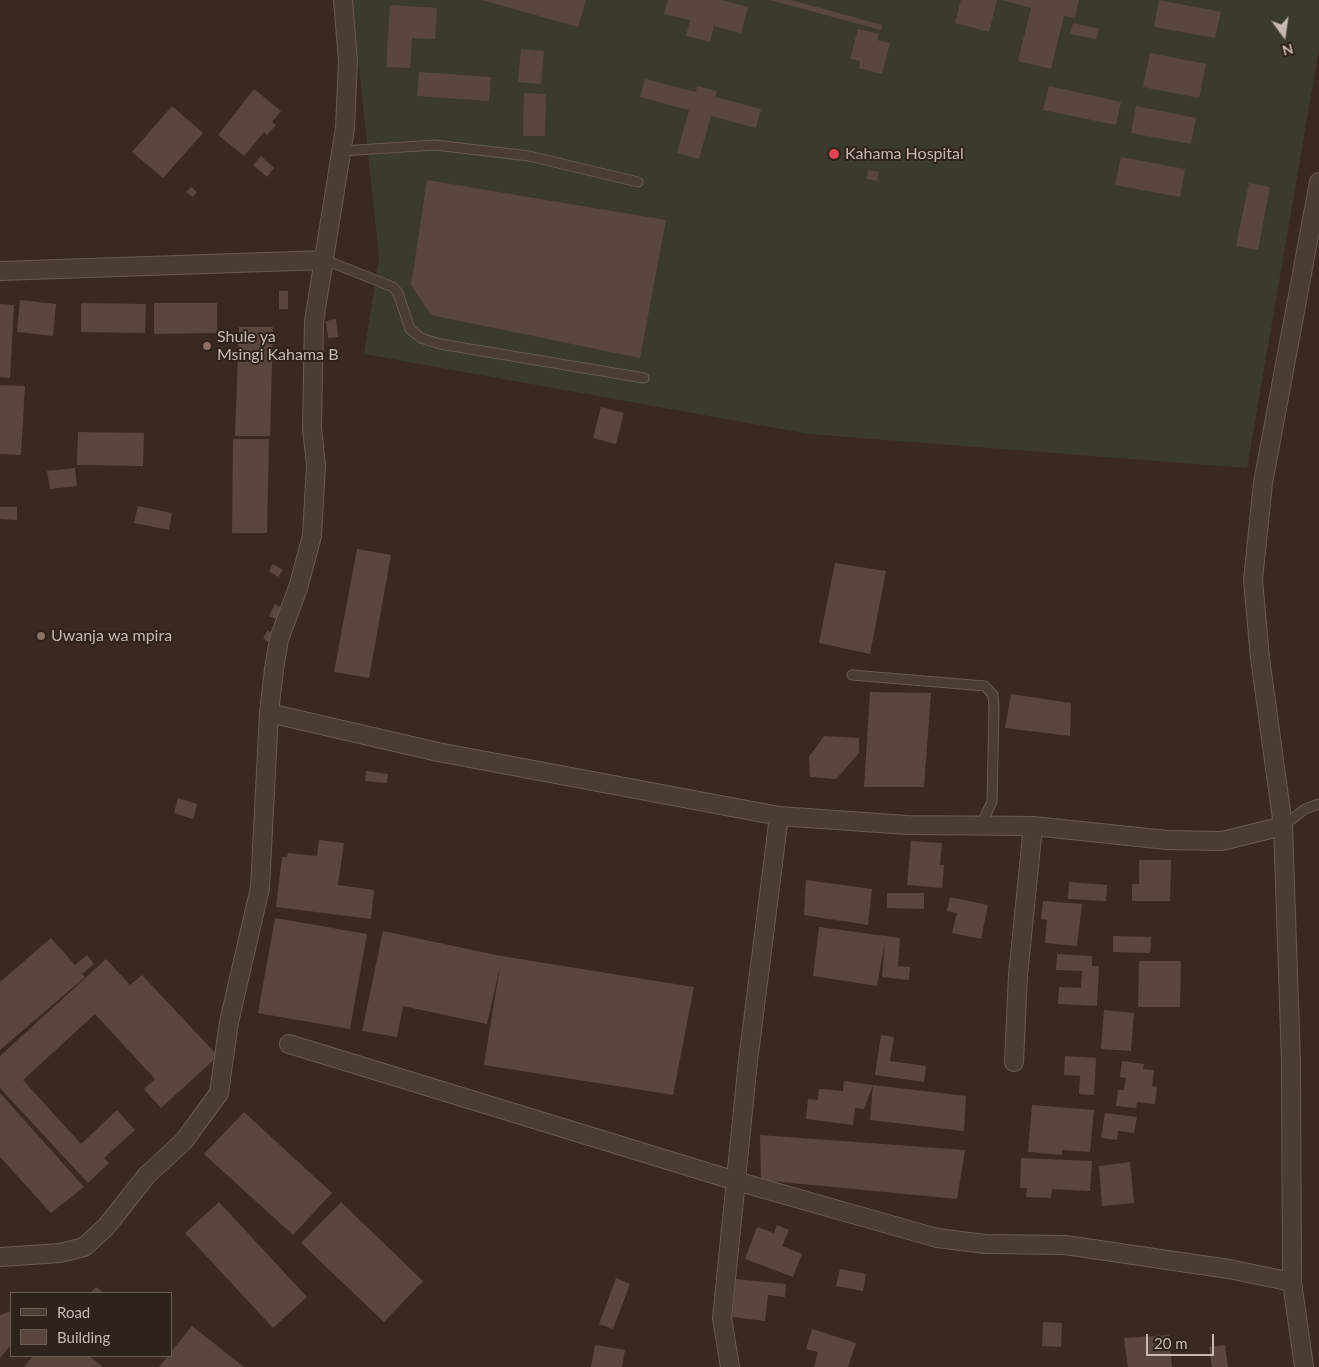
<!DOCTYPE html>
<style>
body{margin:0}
#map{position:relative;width:1319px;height:1367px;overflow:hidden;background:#3a2923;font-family:Lato,sans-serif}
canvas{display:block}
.legend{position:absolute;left:10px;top:1292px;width:162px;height:65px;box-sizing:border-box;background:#2f211c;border:1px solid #6b5d58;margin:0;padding:6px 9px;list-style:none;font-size:15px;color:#c6b8b2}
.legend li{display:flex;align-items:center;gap:10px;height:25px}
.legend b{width:25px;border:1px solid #6b5d58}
.north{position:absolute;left:1259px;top:10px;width:50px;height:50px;-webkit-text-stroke:4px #2f211c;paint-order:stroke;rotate:166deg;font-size:14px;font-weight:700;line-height:20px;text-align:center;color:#c6b8b2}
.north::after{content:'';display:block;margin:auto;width:18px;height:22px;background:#c6b8b2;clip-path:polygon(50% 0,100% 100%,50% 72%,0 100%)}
.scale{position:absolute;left:1146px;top:1334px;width:68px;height:22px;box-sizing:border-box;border:2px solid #c6b8b2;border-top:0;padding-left:6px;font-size:15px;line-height:18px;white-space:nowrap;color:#c6b8b2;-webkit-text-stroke:4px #2f211c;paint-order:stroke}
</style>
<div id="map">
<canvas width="1319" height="1367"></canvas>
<ul class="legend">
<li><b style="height:6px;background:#4b3c36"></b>Road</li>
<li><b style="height:14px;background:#59473f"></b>Building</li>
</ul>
<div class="north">N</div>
<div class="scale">20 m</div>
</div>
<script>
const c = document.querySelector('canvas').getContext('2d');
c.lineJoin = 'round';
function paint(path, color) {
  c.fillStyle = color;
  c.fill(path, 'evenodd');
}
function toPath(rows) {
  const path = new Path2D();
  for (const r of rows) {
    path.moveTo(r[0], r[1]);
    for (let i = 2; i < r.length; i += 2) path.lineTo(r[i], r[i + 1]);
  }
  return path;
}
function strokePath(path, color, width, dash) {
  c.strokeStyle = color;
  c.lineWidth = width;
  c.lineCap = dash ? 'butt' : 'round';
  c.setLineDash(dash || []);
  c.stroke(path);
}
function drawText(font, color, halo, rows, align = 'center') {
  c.font = font + ' Lato,sans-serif';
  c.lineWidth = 4;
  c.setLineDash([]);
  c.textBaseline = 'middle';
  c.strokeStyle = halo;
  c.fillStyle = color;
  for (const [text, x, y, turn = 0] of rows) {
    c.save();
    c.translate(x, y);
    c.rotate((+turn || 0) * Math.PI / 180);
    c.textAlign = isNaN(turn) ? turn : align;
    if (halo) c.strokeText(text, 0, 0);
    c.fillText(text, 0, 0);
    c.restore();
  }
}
paint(toPath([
 [352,0,1319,0,1319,49,1247,468,809,434,364,354,379,258]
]), '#3c3a2e');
paint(toPath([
 [482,0,586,0,578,27],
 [668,0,722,0,748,7,741,33,714,26,710,42,686,36,690,20,664,14],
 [770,0,791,0,882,25,881,30],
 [961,0,997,0,989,32,955,23],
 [1003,0,1079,0,1075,18,1064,16,1051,69,1018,61,1031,8],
 [1159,0,1221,12,1215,38,1154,27],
 [390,5,437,8,435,39,412,38,410,68,386,67],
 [1073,23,1099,29,1096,39,1070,34],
 [858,29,879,34,877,40,890,43,882,74,859,68,860,61,850,59],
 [521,49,544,51,541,84,518,82],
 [1150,53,1206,64,1199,98,1143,87],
 [419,72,491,77,489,101,417,96],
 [645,79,696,92,697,86,717,91,715,97,761,109,756,128,711,116,699,159,677,153,689,110,640,97],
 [1049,86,1121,102,1116,125,1043,110],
 [254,89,281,111,272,122,276,125,267,135,264,132,244,156,218,135],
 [524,93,546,94,545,136,523,136],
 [172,106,203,133,163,178,132,152],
 [1136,106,1196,118,1191,144,1131,133],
 [261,156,274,168,267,177,253,165],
 [1121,157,1185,169,1180,197,1115,185],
 [868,170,879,172,877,181,867,179],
 [427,180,666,220,640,358,431,315,411,285],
 [1249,183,1270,187,1258,250,1236,246],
 [191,187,197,192,193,197,186,192],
 [279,291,288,291,288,309,279,309],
 [20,300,56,304,53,336,17,332],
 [81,303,146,304,145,333,81,332],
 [154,303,217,303,217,333,154,334],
 [0,304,14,305,10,378,0,377],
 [336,319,338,337,328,338,326,321],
 [239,327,273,327,270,436,235,436],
 [0,385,25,386,21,455,0,454],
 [601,407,624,413,616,444,593,438],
 [78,432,144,433,143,466,77,465],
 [233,439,269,439,267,533,232,533],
 [75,468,77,486,50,489,47,471],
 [138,506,172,513,169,530,134,523],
 [0,507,17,507,17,520,0,519],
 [357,549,391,555,369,678,334,672],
 [835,563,886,571,870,654,819,643],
 [273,564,283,570,278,577,269,571],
 [275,604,284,609,278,620,269,616],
 [268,630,273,634,268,642,263,638],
 [870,692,931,693,924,787,864,787],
 [1011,694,1071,703,1070,736,1005,728],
 [824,736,859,738,859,753,836,779,810,777,809,757],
 [366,771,388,774,387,783,365,781],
 [178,798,197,804,193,819,174,813],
 [319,840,344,843,338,885,374,890,371,919,276,907,282,857,287,857,288,853,317,856],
 [911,841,942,843,940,865,944,865,942,888,907,885],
 [1139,860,1171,860,1170,901,1132,901,1132,884,1139,884],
 [806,880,872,889,868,925,804,915],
 [1069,882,1107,885,1106,901,1068,899],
 [887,893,924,893,924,909,887,908],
 [950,897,988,905,981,939,952,933,957,913,947,911],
 [1043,901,1082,904,1077,946,1045,943,1047,920,1041,919],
 [275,918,367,934,350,1029,258,1013],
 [819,927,900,938,898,966,910,967,909,980,882,977,885,941,877,986,813,976],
 [383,931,501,956,694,987,673,1095,484,1065,500,966,487,1024,403,1006,397,1037,362,1031],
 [1113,936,1151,937,1150,953,1113,952],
 [51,938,75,965,87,955,94,964,82,974,85,977,0,1050,0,982],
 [1057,954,1092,956,1092,966,1099,966,1097,1006,1058,1004,1059,987,1081,988,1082,971,1056,970],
 [106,959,130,985,142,975,218,1056,161,1108,144,1089,155,1079,95,1014,23,1080,81,1144,117,1110,135,1130,104,1158,109,1163,88,1183,0,1088,0,1056],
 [1139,961,1181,961,1180,1007,1138,1007],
 [1104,1010,1134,1013,1131,1051,1101,1049],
 [881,1035,894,1037,890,1061,926,1066,924,1082,875,1075],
 [1065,1056,1096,1058,1094,1095,1079,1094,1080,1076,1064,1075],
 [1122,1061,1144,1064,1143,1069,1154,1070,1152,1086,1157,1087,1155,1104,1137,1102,1136,1108,1116,1106,1118,1090,1124,1090,1126,1078,1120,1077],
 [844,1081,873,1085,864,1109,855,1108,853,1125,806,1119,808,1099,818,1100,819,1089,843,1091],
 [873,1085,966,1096,964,1131,870,1120],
 [0,1093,84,1187,51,1213,0,1157],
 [1032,1105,1094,1110,1090,1152,1062,1150,1062,1155,1028,1152],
 [244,1112,332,1193,293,1235,204,1154],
 [1105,1113,1137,1117,1134,1133,1118,1131,1117,1140,1101,1138],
 [760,1135,965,1150,957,1199,761,1180],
 [1021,1158,1092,1161,1090,1191,1052,1189,1051,1198,1026,1197,1027,1188,1020,1188],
 [1130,1162,1134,1203,1102,1206,1099,1166],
 [219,1202,307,1297,273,1328,185,1233],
 [341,1202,423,1281,384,1322,301,1243],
 [777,1225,789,1230,782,1246,802,1254,793,1277,745,1259,757,1227,774,1233],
 [840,1269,866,1274,863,1291,836,1286],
 [616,1278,630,1284,613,1329,599,1324],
 [736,1279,786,1284,785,1297,768,1295,765,1321,732,1317],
 [96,1287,104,1293,90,1293],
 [11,1311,11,1345,0,1358,0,1315],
 [1043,1322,1062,1323,1061,1347,1042,1346],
 [192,1326,244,1367,159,1367,168,1356,171,1356,171,1352],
 [812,1329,856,1343,848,1367,814,1367,818,1352,806,1349],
 [1169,1335,1172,1367,1128,1367,1124,1338],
 [595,1345,625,1350,622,1367,591,1367],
 [1225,1345,1228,1367,1212,1367,1209,1347],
 [33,1356,89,1356,103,1367,24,1367]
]), '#59473f');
const service = toPath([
 [342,151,435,145,529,156,638,182],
 [325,260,393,287,398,293,410,329,421,338,440,344,644,378],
 [852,675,985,686,993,695,994,708,992,802,980,826],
 [1283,826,1305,809,1319,804]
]);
const minor = toPath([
 [0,271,325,260],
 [269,713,438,752,779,816,748,1061,722,1318,730,1367],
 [779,816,907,825,1033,826,1167,840,1222,841,1283,826],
 [289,1044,736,1181,937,1238,985,1244,1065,1245,1229,1269,1292,1282],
 [1014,1062,1018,975,1033,826],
 [0,1257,60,1253,84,1247,106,1227,147,1175,184,1141,219,1093,229,1022,260,888,269,713,274,669,279,639,298,588,312,536,316,465,312,428,314,321,345,128,348,61,343,0],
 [1304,1367,1292,1282,1291,1062,1283,826,1260,658,1253,580,1263,483,1319,182]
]);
strokePath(service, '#685a55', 11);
strokePath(minor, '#685a55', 20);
strokePath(service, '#4b3c36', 9);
strokePath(minor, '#4b3c36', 18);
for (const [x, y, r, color] of [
 [834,154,6,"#e0444e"],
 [207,346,5,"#8d6e63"],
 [41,636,5,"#8d6e63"]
]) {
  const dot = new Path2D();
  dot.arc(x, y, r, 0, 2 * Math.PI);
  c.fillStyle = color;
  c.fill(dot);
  strokePath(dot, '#2f211c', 2);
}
drawText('16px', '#c6b8b2', '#2f211c', [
 ["Kahama Hospital",845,154],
 ["Shule ya",217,337],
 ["Msingi Kahama B",217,355],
 ["Uwanja wa mpira",51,636]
], 'left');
</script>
